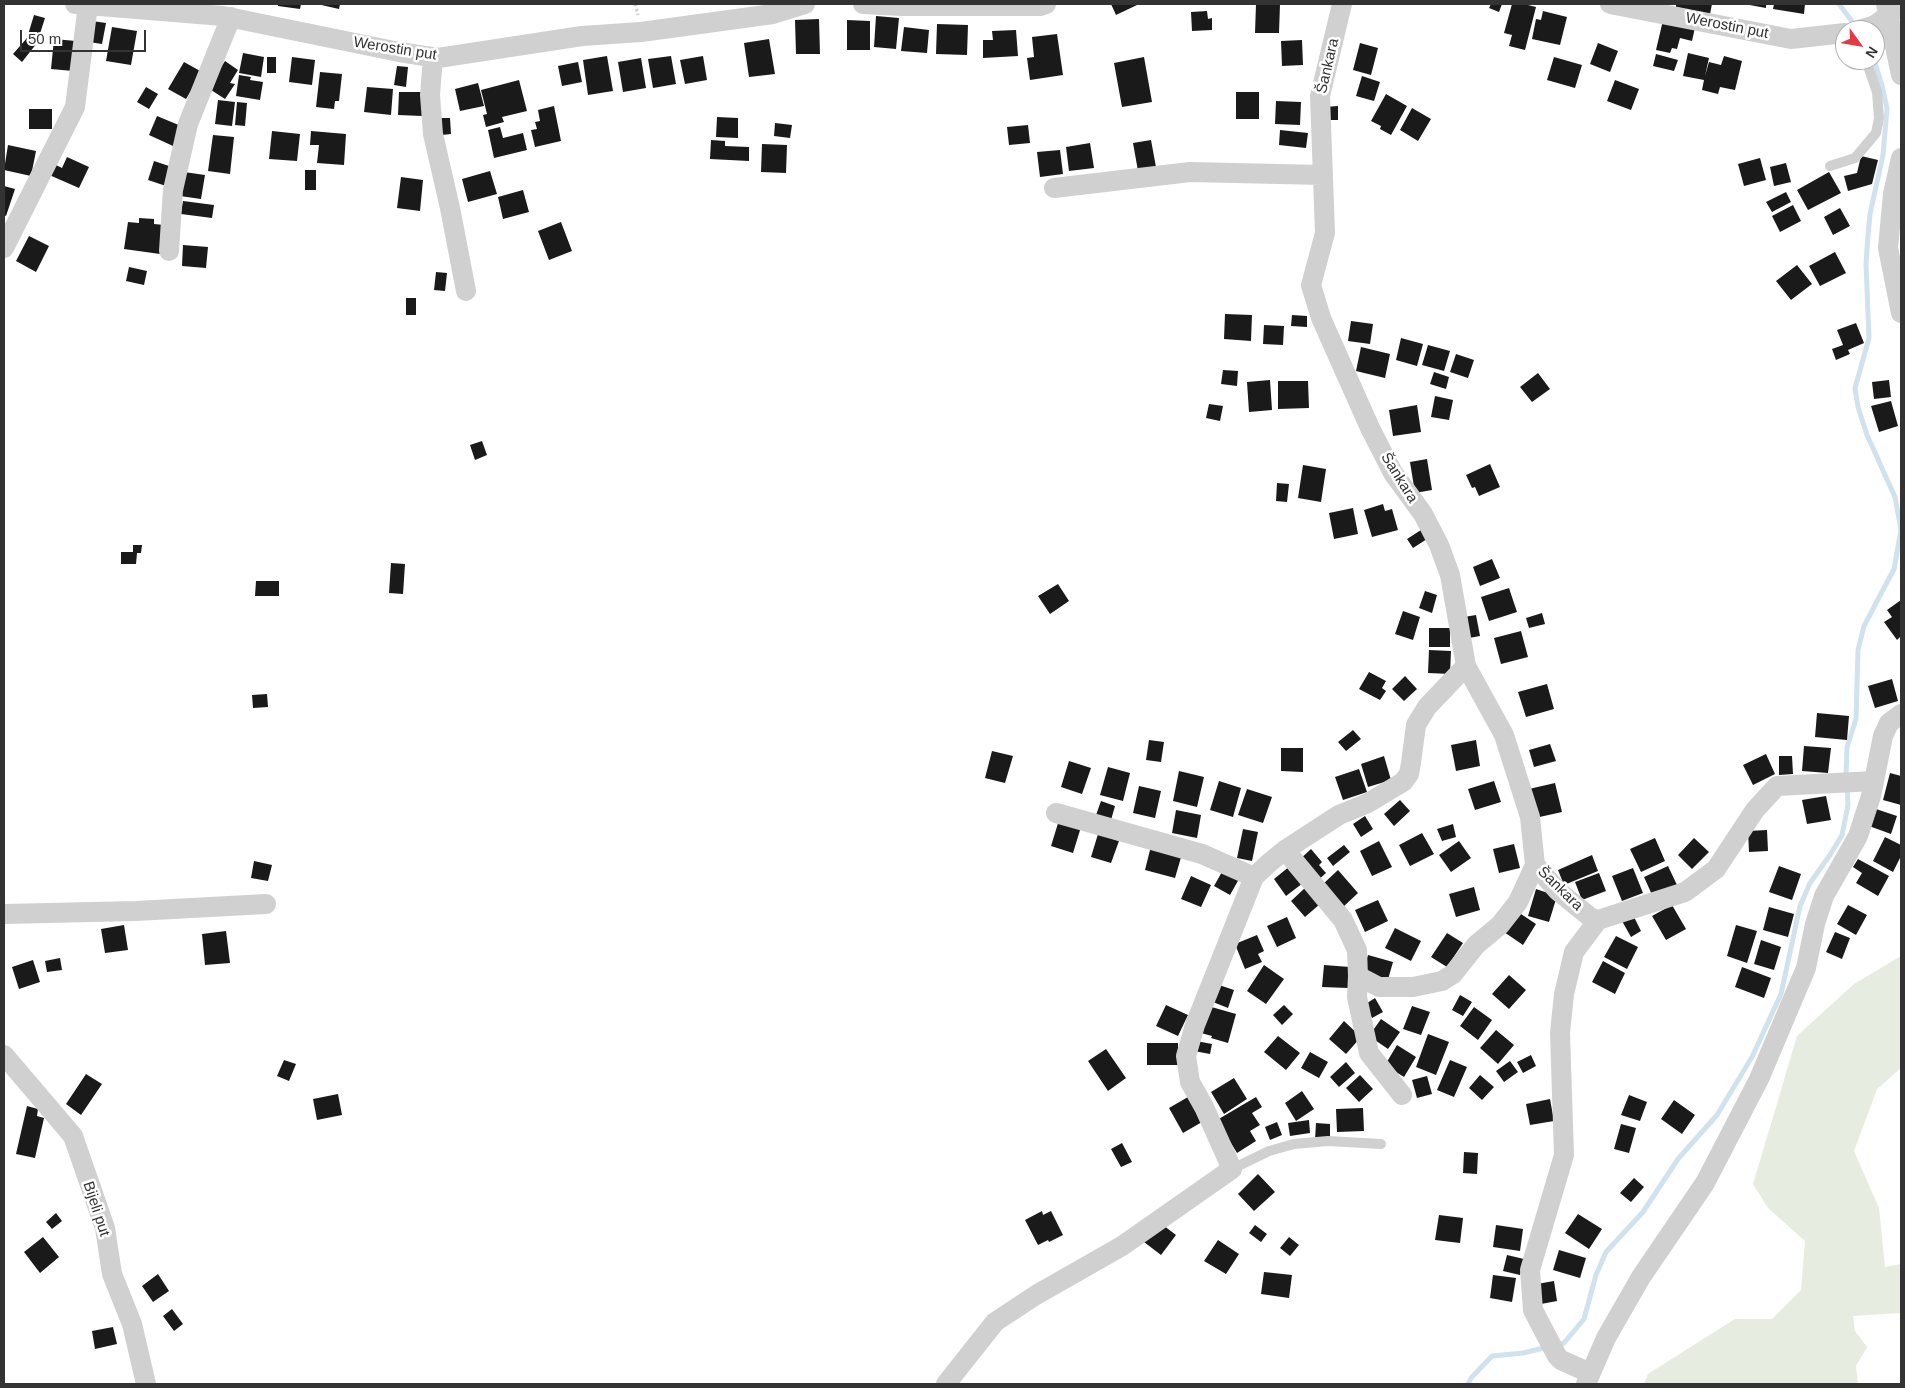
<!DOCTYPE html>
<meta charset="utf-8">
<style>
body{margin:0}
#map{position:relative;width:1905px;height:1388px;overflow:hidden;background:#fff;font-family:Helvetica,sans-serif}
canvas{display:block}
.frame{position:absolute;inset:0;border:5px solid #333;pointer-events:none}
.north{position:absolute;left:1835px;top:20px;width:50px;height:50px;box-sizing:border-box;background:#fff;border:1px solid #adadad;border-radius:50%;rotate:122deg;font-size:14px;font-weight:700;line-height:20px;text-align:center;color:#333}
.north::after{content:'';display:block;margin:auto;width:18px;height:22px;background:#e63946;clip-path:polygon(50% 0,100% 100%,50% 72%,0 100%)}
.scale{position:absolute;left:20px;top:30px;width:126px;height:22px;box-sizing:border-box;border:2px solid #333;border-top:0;padding-left:6px;font-size:15px;line-height:18px;white-space:nowrap;color:#333;-webkit-text-stroke:4px #fff;paint-order:stroke}
</style>
<div id="map">
<canvas width="1905" height="1388"></canvas>
<div class="frame"></div>
<div class="north">N</div>
<div class="scale">50 m</div>
</div>
<script>
const c = document.querySelector('canvas').getContext('2d');
c.lineJoin = 'round';
function paint(path, color) {
  c.fillStyle = color;
  c.fill(path, 'evenodd');
}
function toPath(rows) {
  const path = new Path2D();
  for (const r of rows) {
    path.moveTo(r[0], r[1]);
    for (let i = 2; i < r.length; i += 2) path.lineTo(r[i], r[i + 1]);
  }
  return path;
}
function strokePath(path, color, width, dash) {
  c.strokeStyle = color;
  c.lineWidth = width;
  c.lineCap = dash ? 'butt' : 'round';
  c.setLineDash(dash || []);
  c.stroke(path);
}
function drawText(font, color, halo, rows, align = 'center') {
  c.font = font + ' Helvetica,sans-serif';
  c.lineWidth = 5;
  c.setLineDash([]);
  c.textBaseline = 'middle';
  c.strokeStyle = halo;
  c.fillStyle = color;
  for (const [text, x, y, turn = 0] of rows) {
    c.save();
    c.translate(x, y);
    c.rotate((+turn || 0) * Math.PI / 180);
    c.textAlign = isNaN(turn) ? turn : align;
    if (halo) c.strokeText(text, 0, 0);
    c.fillText(text, 0, 0);
    c.restore();
  }
}
paint(toPath([
 [1901,956,1901,1068,1877,1089,1854,1151,1879,1208,1885,1267,1901,1264,1901,1313,1853,1316,1855,1331,1867,1347,1856,1366,1858,1384,1644,1384,1648,1374,1735,1319,1772,1319,1801,1290,1805,1241,1768,1208,1753,1184,1779,1097,1797,1036,1854,984]
]), '#e6ecdf');
strokePath(toPath([
 [1839,4,1857,28],
 [1846,777,1847,747,1856,719,1858,650,1864,626,1894,569,1901,530,1895,497,1867,435,1858,407,1855,388,1869,338,1866,264,1868,235,1870,214,1883,155,1887,109,1882,85,1874,60],
 [1557,1345,1564,1343,1584,1319,1596,1275,1606,1252,1643,1212,1678,1159,1717,1115,1752,1057,1781,994,1800,906,1810,883,1830,855,1842,835,1848,805,1847,786],
 [1468,1384,1471,1378,1492,1356,1523,1353,1548,1347]
]), '#cfe2ee', 5);
paint(toPath([
 [278,4,301,4,300,9,278,6],
 [317,4,340,4,339,9],
 [1111,4,1136,4,1137,5,1116,15],
 [1256,4,1280,4,1279,33,1255,33],
 [1491,4,1502,4,1499,12,1489,8],
 [1512,4,1524,4,1536,7,1525,50,1509,46,1512,35,1504,33],
 [1676,4,1712,4,1710,14,1676,7],
 [1744,4,1766,4,1766,8],
 [1774,4,1805,4,1804,14,1773,9],
 [1207,11,1208,19,1212,18,1212,30,1192,31,1191,12],
 [1543,11,1567,17,1560,45,1532,39,1536,19,1541,20],
 [34,15,45,18,37,43,22,62,13,54,27,38],
 [876,16,899,18,896,49,874,47],
 [1664,16,1696,23,1692,41,1680,38,1677,49,1672,48,1670,53,1656,50],
 [819,19,820,54,796,54,795,20],
 [847,20,870,21,870,50,847,50],
 [92,21,106,23,102,44,89,42],
 [937,24,968,25,967,55,936,54],
 [112,27,137,31,131,65,106,61],
 [904,27,929,30,927,53,901,51],
 [1016,30,1018,56,983,58,983,40,993,40,992,31],
 [1057,34,1063,75,1030,80,1027,58,1034,57,1032,37],
 [54,39,76,41,73,71,51,69],
 [769,39,775,74,749,77,744,43],
 [1302,40,1303,65,1282,66,1281,41],
 [1360,43,1378,48,1371,75,1353,70],
 [1598,43,1618,51,1610,72,1590,64],
 [243,53,264,57,261,77,239,73],
 [1688,53,1709,58,1705,76,1709,62,1721,65,1724,56,1742,61,1735,90,1720,87,1718,94,1702,90,1704,80,1683,76],
 [1656,54,1678,60,1674,71,1653,66],
 [607,56,613,91,588,95,583,60],
 [671,56,676,84,653,88,648,59],
 [703,56,707,80,685,84,680,60],
 [267,57,276,57,276,73,267,73],
 [292,57,315,60,312,85,289,82],
 [1144,57,1152,102,1122,107,1114,63],
 [1554,57,1582,65,1575,88,1547,80],
 [641,58,646,88,623,92,618,62],
 [225,61,238,70,230,83,235,84,225,99,208,88],
 [184,62,202,72,186,99,168,89],
 [578,62,582,82,562,86,558,66],
 [397,66,408,67,406,87,394,85],
 [320,72,342,74,339,101,335,101,334,109,316,107],
 [239,75,251,77,250,80,263,82,260,100,236,96],
 [1362,76,1380,82,1374,101,1356,96],
 [519,80,527,111,502,117,504,122,486,127,483,115,487,114,481,90],
 [1615,80,1639,89,1631,110,1607,101],
 [478,83,484,106,460,111,455,89],
 [146,87,158,94,149,109,137,102],
 [367,87,393,89,391,115,364,112],
 [399,92,423,92,422,116,398,115],
 [1236,92,1259,92,1259,119,1236,119],
 [1386,94,1407,106,1391,135,1380,129,1381,126,1371,121],
 [218,100,235,102,232,126,215,124],
 [1276,101,1301,102,1300,125,1275,124],
 [237,102,247,103,245,126,235,125],
 [554,106,561,141,535,147,531,130,537,129,535,122,540,121,538,110],
 [1338,106,1338,120,1325,120,1325,107],
 [1412,108,1431,119,1418,141,1400,130],
 [29,109,52,109,52,129,29,129],
 [157,116,181,126,173,146,149,135],
 [717,117,738,118,738,138,716,137],
 [440,118,450,118,451,134,442,135],
 [775,123,792,125,790,138,774,136],
 [1028,125,1030,143,1009,145,1007,127],
 [500,127,503,138,523,133,527,150,494,158,488,130],
 [1280,130,1308,133,1306,148,1279,145],
 [272,131,300,134,297,161,269,159],
 [311,131,346,134,344,165,317,163,319,145,310,145],
 [213,135,234,137,230,174,208,171],
 [711,140,725,141,725,146,749,147,749,161,710,159],
 [1151,140,1156,167,1138,171,1133,143],
 [1090,143,1094,168,1069,171,1066,147],
 [762,144,787,145,786,173,761,172],
 [8,145,36,151,31,176,4,170],
 [1060,150,1063,174,1040,177,1037,152],
 [1861,156,1878,160,1872,184,1848,191,1844,176,1857,173],
 [67,157,89,167,79,188,47,174,52,163,62,168],
 [1760,158,1766,180,1744,186,1738,164],
 [154,161,175,168,169,187,148,180],
 [1786,163,1791,182,1774,186,1770,167],
 [305,170,316,170,316,190,305,190],
 [490,171,497,194,468,202,462,179],
 [184,172,205,175,201,199,180,196],
 [1829,172,1841,193,1808,210,1797,190],
 [401,177,423,180,420,211,397,208],
 [4,186,15,189,6,216,4,215],
 [523,190,529,212,503,219,498,197],
 [1786,192,1791,202,1772,212,1766,202],
 [183,201,214,205,212,218,181,214],
 [1793,205,1801,221,1780,232,1772,216],
 [1840,208,1850,226,1833,235,1824,217],
 [139,218,154,219,154,224,164,225,160,254,124,249,128,222,139,223],
 [561,222,572,251,549,260,538,231],
 [29,236,49,246,36,272,16,261],
 [183,245,208,247,206,268,182,266],
 [1835,252,1846,273,1820,286,1809,266],
 [1797,265,1812,284,1791,300,1776,281],
 [129,267,147,271,144,285,126,281],
 [436,272,447,273,445,291,434,290],
 [406,298,416,298,416,315,406,315],
 [1225,314,1252,315,1251,341,1224,339],
 [1292,315,1307,316,1307,327,1291,326],
 [1351,321,1373,324,1370,344,1348,341],
 [1856,323,1864,343,1848,350,1850,354,1836,360,1832,349,1843,345,1837,330],
 [1264,325,1284,326,1283,345,1263,344],
 [1401,338,1423,344,1417,366,1396,360],
 [1428,345,1450,351,1444,371,1422,365],
 [1361,347,1390,354,1385,378,1356,371],
 [1456,354,1474,360,1468,378,1450,372],
 [1223,370,1238,371,1237,386,1221,384],
 [1434,372,1449,377,1446,389,1430,384],
 [1538,373,1550,389,1532,402,1520,387],
 [1270,380,1272,410,1249,412,1247,382],
 [1889,380,1891,397,1874,399,1872,382],
 [1278,381,1308,381,1309,408,1278,409],
 [1435,396,1453,400,1449,420,1431,417],
 [1891,401,1898,426,1879,432,1871,406],
 [1209,404,1223,406,1220,421,1206,418],
 [1417,405,1421,432,1393,436,1389,410],
 [482,441,487,455,475,460,470,445],
 [1427,459,1432,490,1415,493,1410,462],
 [1490,464,1500,487,1479,496,1475,487,1472,488,1466,475],
 [1303,465,1326,469,1321,502,1298,498],
 [1277,483,1289,484,1287,502,1276,501],
 [1383,504,1385,511,1392,509,1398,530,1372,537,1364,510],
 [1353,508,1358,534,1334,539,1329,513],
 [1421,530,1427,539,1413,548,1407,539],
 [133,545,142,545,141,553,137,553,136,564,121,564,121,552,133,552],
 [1492,559,1500,578,1480,586,1473,567],
 [391,563,405,564,403,594,389,593],
 [256,581,279,581,279,596,255,596],
 [1058,584,1069,601,1050,614,1038,596],
 [1509,588,1517,612,1489,621,1481,597],
 [1425,591,1437,595,1432,613,1419,608],
 [1901,600,1901,636,1897,640,1884,622,1892,617,1887,610],
 [1403,611,1420,617,1413,640,1395,634],
 [1542,613,1545,624,1529,628,1526,618],
 [1476,615,1480,636,1469,638,1464,617],
 [1429,628,1450,628,1450,647,1429,647],
 [1521,631,1528,657,1501,664,1494,638],
 [1429,650,1451,651,1450,674,1428,673],
 [1369,672,1386,681,1382,688,1386,691,1380,700,1359,689],
 [1405,676,1417,689,1404,701,1392,689],
 [1892,679,1898,701,1875,708,1868,686],
 [1547,684,1554,709,1526,717,1518,692],
 [267,694,268,707,253,708,252,695],
 [1817,713,1849,716,1847,740,1815,737],
 [1353,730,1361,739,1346,751,1338,742],
 [1149,740,1164,742,1161,762,1146,760],
 [1476,740,1480,766,1456,771,1451,745],
 [1550,744,1556,761,1534,767,1529,750],
 [1804,746,1831,748,1828,773,1802,771],
 [1281,748,1303,748,1303,772,1281,771],
 [992,751,1013,756,1005,783,985,778],
 [1766,754,1775,774,1753,785,1743,765],
 [1384,756,1391,780,1368,787,1361,764],
 [1779,756,1792,756,1793,774,1779,775],
 [1069,761,1091,768,1082,794,1061,787],
 [1108,767,1130,773,1123,801,1100,795],
 [1359,769,1367,792,1343,800,1335,777],
 [1179,771,1204,777,1197,807,1173,801],
 [1890,773,1901,776,1901,805,1883,800],
 [1219,781,1241,788,1233,817,1210,810],
 [1494,781,1501,802,1475,810,1468,789],
 [1555,783,1562,812,1535,818,1529,789],
 [1139,786,1161,791,1155,818,1133,813],
 [1247,789,1272,797,1263,823,1238,815],
 [1826,796,1831,820,1807,824,1802,800],
 [1400,800,1410,811,1394,826,1384,814],
 [1101,801,1115,806,1111,820,1096,815],
 [1876,809,1897,816,1891,834,1869,826],
 [1176,810,1201,815,1197,838,1172,833],
 [1365,816,1373,829,1361,837,1353,824],
 [1059,820,1081,827,1073,853,1051,846],
 [1453,824,1456,837,1442,841,1437,829],
 [1243,829,1258,832,1252,861,1237,858],
 [1767,830,1768,851,1749,852,1748,831],
 [1422,833,1434,854,1410,866,1399,845],
 [1098,834,1119,841,1111,863,1091,857],
 [1885,837,1901,845,1901,856,1893,872,1873,861],
 [1655,838,1665,861,1641,872,1630,849],
 [1694,838,1709,852,1692,869,1678,855],
 [1379,841,1392,867,1372,876,1360,851],
 [1459,841,1471,858,1451,872,1439,855],
 [1514,844,1520,868,1499,873,1493,849],
 [1344,845,1350,852,1333,866,1327,858],
 [1151,846,1182,854,1175,878,1145,870],
 [1311,849,1322,862,1319,865,1326,873,1316,882,1298,861],
 [1592,855,1598,871,1564,885,1558,870],
 [1858,859,1889,876,1878,896,1856,883,1862,873,1853,867],
 [254,861,272,865,268,881,251,878],
 [1290,866,1303,883,1286,896,1274,879],
 [1668,866,1677,885,1653,897,1644,877],
 [1779,866,1801,874,1792,900,1769,892],
 [1633,868,1643,893,1622,901,1612,876],
 [1223,870,1239,879,1230,895,1214,886],
 [1338,870,1358,893,1342,908,1322,885],
 [1599,873,1606,891,1582,900,1575,882],
 [1191,876,1211,885,1201,907,1181,899],
 [1306,887,1320,904,1305,917,1291,901],
 [1474,887,1480,910,1456,917,1449,894],
 [1536,889,1557,896,1549,922,1528,916],
 [1378,900,1388,921,1365,932,1355,910],
 [1672,905,1686,929,1666,940,1652,916],
 [1848,905,1867,915,1856,935,1837,924],
 [1769,907,1794,914,1788,937,1763,930],
 [1518,912,1536,924,1523,945,1504,932],
 [1633,915,1641,931,1631,937,1622,921],
 [1287,917,1296,938,1277,947,1267,926],
 [124,925,128,950,105,953,101,929],
 [1736,925,1757,931,1747,963,1727,956],
 [1395,928,1421,941,1411,961,1385,948],
 [226,931,230,963,205,965,202,934],
 [1835,932,1850,938,1842,959,1826,952],
 [1447,933,1463,943,1447,967,1431,957],
 [1257,935,1264,951,1258,954,1262,962,1245,969,1235,944],
 [1616,936,1638,947,1627,969,1604,957],
 [1761,940,1781,947,1774,970,1754,964],
 [1368,955,1393,962,1387,983,1362,975],
 [60,958,62,970,47,972,45,961],
 [33,960,40,982,19,989,12,967],
 [1603,961,1625,973,1615,994,1592,982],
 [1264,965,1284,979,1266,1004,1247,991],
 [1324,965,1350,967,1348,988,1322,987],
 [1742,967,1771,978,1764,998,1735,987],
 [1509,975,1526,990,1509,1009,1492,994],
 [1219,985,1234,990,1228,1008,1213,1002],
 [1460,995,1472,1002,1463,1016,1452,1010],
 [1375,998,1383,1012,1372,1018,1364,1005],
 [1166,1005,1188,1015,1178,1036,1156,1026],
 [1284,1005,1293,1014,1282,1025,1273,1015],
 [1208,1006,1236,1014,1228,1043,1211,1038,1212,1036,1201,1033],
 [1412,1006,1430,1012,1421,1035,1403,1029],
 [1474,1007,1492,1020,1478,1040,1460,1026],
 [1381,1019,1400,1032,1388,1049,1369,1036],
 [1344,1021,1361,1037,1346,1054,1329,1039],
 [1496,1030,1514,1045,1498,1064,1480,1048],
 [1428,1034,1449,1042,1436,1075,1416,1067],
 [1278,1036,1300,1053,1286,1070,1264,1052],
 [1196,1041,1212,1044,1210,1054,1194,1051],
 [1147,1043,1178,1043,1178,1065,1147,1065],
 [1397,1045,1416,1057,1404,1077,1385,1065],
 [1106,1049,1126,1078,1108,1091,1088,1061],
 [1310,1052,1328,1062,1319,1078,1301,1068],
 [1531,1055,1536,1066,1523,1073,1517,1062],
 [284,1060,296,1064,289,1081,277,1076],
 [1450,1060,1467,1067,1454,1097,1437,1090],
 [1510,1061,1518,1072,1504,1082,1496,1071],
 [1346,1062,1355,1073,1339,1087,1330,1077],
 [86,1074,102,1084,81,1115,66,1104],
 [1360,1075,1373,1089,1359,1102,1346,1088],
 [1480,1075,1494,1087,1482,1100,1469,1088],
 [1427,1076,1432,1094,1417,1098,1412,1080],
 [1234,1078,1247,1099,1224,1114,1211,1092],
 [1302,1091,1314,1109,1296,1121,1285,1103],
 [338,1094,342,1115,317,1120,313,1099],
 [1629,1095,1647,1102,1640,1121,1621,1115],
 [1188,1097,1202,1122,1183,1133,1169,1108],
 [1256,1097,1262,1107,1252,1113,1260,1125,1250,1131,1256,1141,1237,1153,1217,1120],
 [1550,1099,1554,1121,1530,1125,1526,1104],
 [1674,1100,1695,1115,1682,1134,1661,1119],
 [27,1106,38,1109,37,1116,44,1118,35,1158,16,1154],
 [1363,1108,1364,1131,1337,1132,1336,1109],
 [1309,1120,1310,1133,1290,1136,1288,1123],
 [1277,1122,1282,1135,1270,1140,1265,1127],
 [1316,1123,1330,1124,1330,1141,1315,1140],
 [1621,1124,1636,1128,1629,1153,1614,1149],
 [1122,1143,1132,1162,1121,1167,1111,1149],
 [1464,1152,1478,1153,1477,1174,1463,1173],
 [1258,1174,1275,1192,1254,1211,1238,1194],
 [1634,1178,1644,1187,1631,1202,1620,1193],
 [1042,1211,1043,1215,1051,1211,1063,1235,1049,1242,1048,1240,1038,1245,1025,1220],
 [56,1213,62,1221,52,1229,46,1222],
 [1578,1214,1602,1229,1589,1249,1565,1233],
 [1439,1215,1463,1218,1460,1243,1435,1240],
 [1159,1222,1176,1235,1161,1255,1144,1242],
 [1255,1225,1267,1234,1261,1242,1249,1233],
 [1496,1225,1523,1229,1520,1251,1493,1247],
 [43,1237,59,1257,40,1273,24,1252],
 [1289,1237,1299,1245,1290,1256,1280,1248],
 [1218,1240,1239,1254,1226,1274,1204,1261],
 [1559,1250,1586,1258,1580,1278,1553,1270],
 [1507,1255,1524,1259,1520,1275,1503,1271],
 [1264,1272,1292,1275,1289,1298,1261,1294],
 [158,1274,169,1291,153,1302,142,1286],
 [1493,1275,1516,1278,1512,1302,1490,1298],
 [1554,1281,1557,1301,1541,1304,1537,1284],
 [172,1309,183,1324,174,1331,163,1316],
 [113,1327,117,1344,95,1349,92,1331]
]), '#1a1a1a');
strokePath(toPath([
 [635,4,638,15]
]), '#cdcdcd', 3, [2.5, 2.5]);
strokePath(toPath([
 [1830,166,1855,158,1876,133,1879,118,1877,92,1866,60],
 [1232,1169,1269,1151,1294,1144,1328,1141,1381,1144]
]), '#d0d0d0', 10);
strokePath(toPath([
 [75,4,223,16,399,52,438,58,582,36,641,32,773,14,805,4],
 [863,4,902,6,1040,6,1046,4],
 [1342,4,1320,96,1325,233,1311,285,1321,318,1370,428,1393,473,1423,514,1439,545,1450,575,1466,666,1504,735,1530,817,1535,865,1558,891,1590,917,1598,920],
 [1610,4,1791,39,1845,33],
 [1886,4,1901,75],
 [1859,30,1875,25,1901,6],
 [433,57,430,95,433,134,450,208,466,291],
 [1901,158,1893,194,1888,248,1901,313],
 [1054,188,1190,172,1323,175],
 [4,248,75,107,88,5],
 [169,251,173,190,188,124,231,17],
 [1056,813,1202,854,1254,877],
 [1285,850,1343,920,1357,950,1358,976,1379,987,1413,987,1442,981,1453,974,1476,945,1500,925,1518,902,1535,865],
 [4,914,136,911,266,904],
 [1358,976,1357,997,1369,1053,1402,1095],
 [4,1055,73,1136,105,1228,112,1274,132,1324,146,1384],
 [1590,1373,1561,1360,1557,1356,1533,1310,1530,1270,1564,1155,1560,1033,1564,994,1574,952,1598,920,1685,892,1716,869,1755,810,1777,786,1874,781],
 [946,1384,995,1322,1036,1295,1122,1246,1232,1169,1204,1107,1190,1082,1186,1056,1195,1025,1254,877,1269,863,1285,850,1339,815,1368,803,1403,782,1409,774,1411,763,1416,725,1427,707,1466,666],
 [1586,1384,1606,1338,1641,1277,1705,1183,1759,1079,1806,968,1815,924,1824,896,1858,836,1871,796,1883,736,1889,723,1901,714]
]), '#d0d0d0', 20);
drawText('15px', '#333', '#fff', [
 ["Werostin put",1727,26,11],
 ["Werostin put",395,49,9],
 ["Šankara",1328,66,-77],
 ["Šankara",1399,478,58],
 ["Šankara",1560,889,44],
 ["Bijeli put",96,1209,72]
]);
</script>
